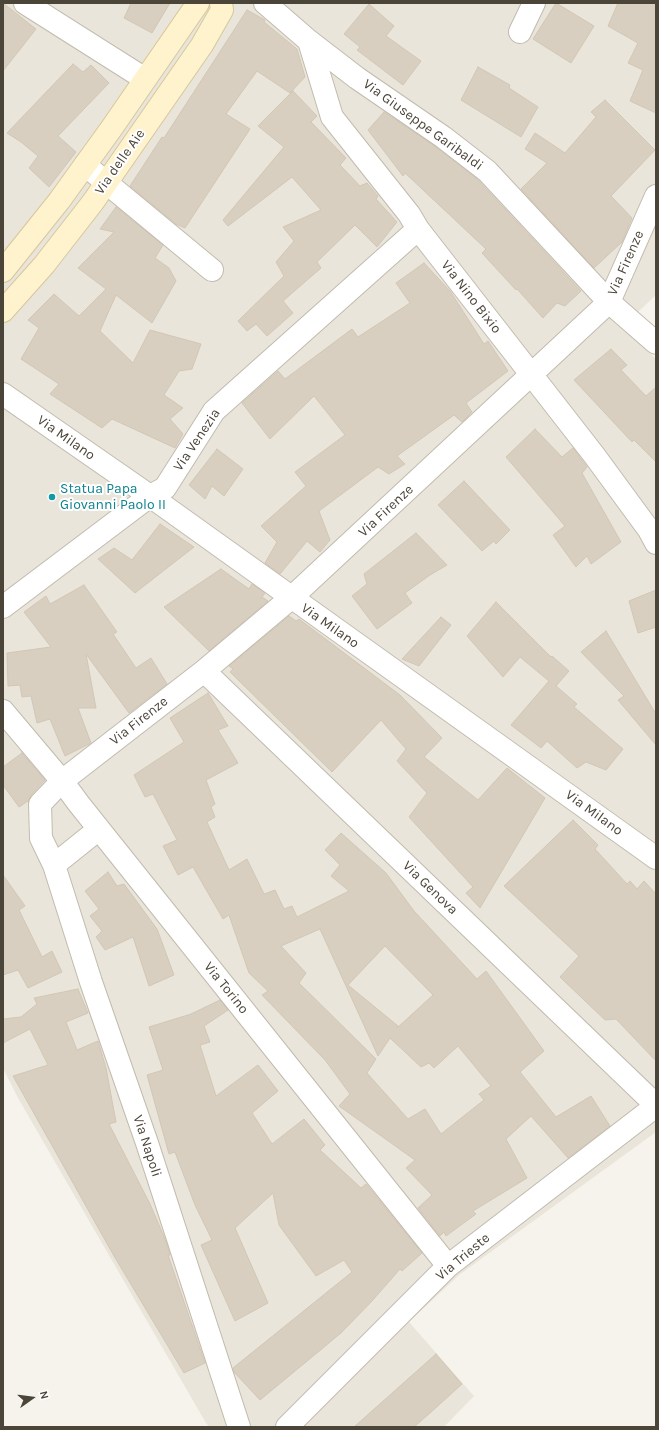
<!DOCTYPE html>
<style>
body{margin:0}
#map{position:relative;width:659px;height:1430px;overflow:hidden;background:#f6f3ec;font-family:Karla,sans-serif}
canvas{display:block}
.frame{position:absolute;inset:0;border:4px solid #4b4439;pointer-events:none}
.north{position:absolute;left:12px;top:1378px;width:40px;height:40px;-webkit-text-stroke:3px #fff;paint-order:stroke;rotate:76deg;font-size:11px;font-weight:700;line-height:16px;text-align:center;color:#4b4439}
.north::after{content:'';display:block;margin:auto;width:14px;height:18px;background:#4b4439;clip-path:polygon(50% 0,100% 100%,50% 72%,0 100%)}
</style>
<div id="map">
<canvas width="659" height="1430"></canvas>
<div class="frame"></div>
<div class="north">N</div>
</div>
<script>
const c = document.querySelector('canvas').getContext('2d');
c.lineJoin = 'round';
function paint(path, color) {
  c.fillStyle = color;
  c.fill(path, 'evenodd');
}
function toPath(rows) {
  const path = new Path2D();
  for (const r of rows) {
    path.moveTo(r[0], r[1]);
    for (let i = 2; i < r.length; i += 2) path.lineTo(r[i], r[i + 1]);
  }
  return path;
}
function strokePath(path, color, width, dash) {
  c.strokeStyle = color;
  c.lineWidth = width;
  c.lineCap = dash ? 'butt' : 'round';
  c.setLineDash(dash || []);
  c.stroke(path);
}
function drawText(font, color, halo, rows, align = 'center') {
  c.font = font + ' Karla,sans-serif';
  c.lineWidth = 4;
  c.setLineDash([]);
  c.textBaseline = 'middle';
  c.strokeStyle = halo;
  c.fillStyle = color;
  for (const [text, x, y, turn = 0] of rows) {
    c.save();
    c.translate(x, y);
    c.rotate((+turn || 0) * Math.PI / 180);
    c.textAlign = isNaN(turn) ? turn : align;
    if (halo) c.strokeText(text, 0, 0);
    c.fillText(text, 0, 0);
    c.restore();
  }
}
paint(toPath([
 [3,3,656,3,656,295,622,327,656,359,656,1132,459,1275,409,1322,474,1396,444,1427,209,1427,206,1423,18,1098,3,1068]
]), '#eae5da');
const building = toPath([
 [3,3,36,29,3,71,3,3],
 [131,3,170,3,152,33,124,18,131,3],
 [556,3,594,26,571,63,533,39,556,3],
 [618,3,656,3,656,113,630,101,643,70,628,63,638,43,608,26,618,3],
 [369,4,394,26,386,36,421,61,403,85,357,50,360,47,344,34,369,4],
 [247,10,265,20,264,22,297,49,305,77,290,93,257,71,226,114,250,129,185,228,176,224,130,186,162,137,164,138,247,10],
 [73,64,83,72,91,65,109,83,58,136,76,152,49,187,29,168,38,156,21,142,7,133,73,64],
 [478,67,510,85,509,88,538,107,521,137,461,100,478,67],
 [293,91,317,116,311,122,346,158,340,165,360,186,367,183,378,196,376,199,397,222,377,247,355,225,317,262,321,268,283,301,293,313,267,336,256,324,247,331,238,321,284,276,276,262,294,241,283,227,321,210,292,177,228,226,223,220,284,147,258,126,293,91],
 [605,100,655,150,611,196,632,218,622,242,594,268,521,189,547,163,525,149,535,133,565,153,596,117,591,112,605,100],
 [384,112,436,147,476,178,581,291,565,306,557,303,543,318,517,289,516,290,482,253,486,249,405,173,403,176,368,130,384,112],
 [116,207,163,245,155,258,169,268,176,281,152,323,116,295,100,331,133,363,150,330,201,344,192,369,179,371,164,395,183,408,170,419,183,434,175,448,112,419,102,428,50,394,59,384,21,359,39,328,28,320,54,294,79,316,106,289,78,268,114,232,100,229,116,207],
 [424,263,450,291,484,344,488,341,508,371,466,403,472,412,462,422,454,415,397,456,405,464,389,474,378,467,319,511,330,540,320,552,307,541,280,574,265,563,277,542,261,526,306,486,295,472,345,435,314,396,270,439,242,403,278,371,285,379,352,329,358,337,410,303,396,283,424,263],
 [611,349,627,365,621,370,646,396,656,387,656,462,634,440,632,442,574,380,611,349],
 [535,429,562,457,573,448,584,463,587,467,582,473,621,542,591,564,587,556,576,567,553,535,565,526,506,457,535,429],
 [217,449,243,469,224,496,212,486,205,499,189,485,217,449],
 [464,481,510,530,496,544,494,541,482,551,438,505,464,481],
 [160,524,194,547,135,593,98,559,114,548,132,560,160,524],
 [416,533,447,565,430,575,405,593,412,603,377,629,352,596,367,584,364,574,416,533],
 [221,569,249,589,252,584,265,593,262,597,268,601,209,651,164,607,221,569],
 [84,585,117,632,113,634,136,668,151,658,167,684,129,713,86,654,96,708,78,708,91,743,65,756,50,719,37,723,31,696,22,697,20,685,8,686,7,653,51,647,24,612,46,596,50,604,84,585],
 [656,590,656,627,638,633,629,601,656,590],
 [496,602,551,657,552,656,569,671,556,686,577,704,574,707,623,749,606,770,586,762,577,768,547,741,541,748,511,725,549,681,520,657,503,677,467,636,496,602],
 [289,616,296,621,299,619,400,695,442,738,424,757,478,800,507,768,545,798,480,908,466,893,473,887,409,817,427,793,397,761,406,749,381,720,332,772,230,672,233,669,229,666,289,616],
 [441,617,451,625,419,666,402,659,441,617],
 [606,631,656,714,656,745,618,700,624,696,581,652,606,631],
 [208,693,228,726,218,730,238,763,206,780,215,804,211,807,215,817,207,822,229,870,247,859,264,894,275,890,284,909,292,906,297,917,349,891,331,876,340,865,325,850,341,833,386,873,414,911,477,979,486,971,544,1051,520,1072,556,1117,591,1096,610,1126,568,1158,531,1116,506,1139,527,1178,473,1211,476,1214,446,1236,444,1232,440,1236,418,1208,432,1195,406,1168,415,1160,339,1106,350,1094,325,1060,262,995,268,991,249,973,229,915,223,919,193,867,178,875,163,846,177,840,153,794,145,797,134,775,184,742,170,718,208,693],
 [320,929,378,1056,390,1038,421,1067,429,1063,434,1068,458,1046,491,1086,479,1094,484,1100,441,1134,425,1109,408,1119,367,1073,376,1059,299,983,306,973,281,946,320,929],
 [385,946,433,995,397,1028,398,1026,348,985,385,946],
 [22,753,45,780,31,795,28,801,19,807,3,785,3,767,22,753],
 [573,820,598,845,595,849,627,884,630,881,637,889,644,881,656,894,656,1061,616,1019,605,1020,560,977,579,956,504,886,573,820],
 [108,872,117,886,124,884,157,929,174,975,149,986,133,937,105,950,96,937,102,931,90,916,99,909,85,891,108,872],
 [3,875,25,906,19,910,42,957,52,951,62,972,28,988,18,970,3,975,3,875],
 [78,989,88,1013,66,1022,77,1050,98,1041,106,1068,116,1122,109,1124,150,1204,165,1239,170,1255,168,1255,205,1363,184,1373,114,1256,13,1076,48,1065,30,1029,3,1043,3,1019,21,1017,37,1004,34,998,78,989],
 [220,1000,228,1010,204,1026,210,1042,200,1045,216,1096,258,1065,278,1091,252,1113,272,1144,304,1119,325,1145,320,1150,361,1188,366,1184,422,1253,402,1271,400,1269,372,1301,341,1333,260,1400,234,1372,233,1368,352,1272,344,1260,316,1276,279,1225,273,1193,235,1228,268,1303,235,1321,201,1245,212,1240,195,1205,175,1152,169,1154,147,1075,163,1070,149,1027,191,1014,220,1000],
 [436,1354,462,1384,430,1413,414,1427,354,1427,436,1354]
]);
paint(building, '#d8cfc1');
strokePath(building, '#d3c7b4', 1);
const street = toPath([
 [25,3,145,79],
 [265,3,309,41,357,78,443,137,487,171,609,302,656,343],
 [520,32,534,3],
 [309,41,332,117,409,214,418,229,594,455,649,530,656,543],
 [85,165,212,270],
 [3,394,150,496,656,858],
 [3,607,150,496,165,488,214,411,418,229],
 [204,671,656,1105],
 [3,711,62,781,79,804,448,1266],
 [99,829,54,865,41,838,40,804,62,781,204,671,291,598,609,302,656,196],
 [54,865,91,982,147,1143,239,1427],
 [287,1427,448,1266,656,1106]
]);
const secondary = toPath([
 [3,271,59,201,111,129,198,3],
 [3,311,44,265,93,202,202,45,222,10,221,3]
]);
strokePath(street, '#c2bbae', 24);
strokePath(secondary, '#d6c79b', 24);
strokePath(street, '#fff', 22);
strokePath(secondary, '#fff3cd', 22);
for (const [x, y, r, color] of [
 [52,497,4,"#0f9aa8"]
]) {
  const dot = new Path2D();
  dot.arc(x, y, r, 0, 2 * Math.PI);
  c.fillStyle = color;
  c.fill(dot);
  strokePath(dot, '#fff', 1.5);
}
drawText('14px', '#4b4439', '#fff', [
 ["Via Giuseppe Garibaldi",423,125,36],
 ["Via delle Aie",120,162,-55],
 ["Via Firenze",626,263,-66],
 ["Via Nino Bixio",471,297,52],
 ["Via Milano",66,438,35],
 ["Via Venezia",197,440,-56],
 ["Via Firenze",386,511,-43],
 ["Via Milano",330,626,35],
 ["Via Firenze",139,721,-38],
 ["Via Milano",594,813,36],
 ["Via Genova",430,888,44],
 ["Via Torino",226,988,51],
 ["Via Napoli",147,1146,72],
 ["Via Trieste",463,1257,-40]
]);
drawText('14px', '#0d838f', '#fff', [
 ["Statua Papa",60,489],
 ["Giovanni Paolo II",60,505]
], 'left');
</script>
